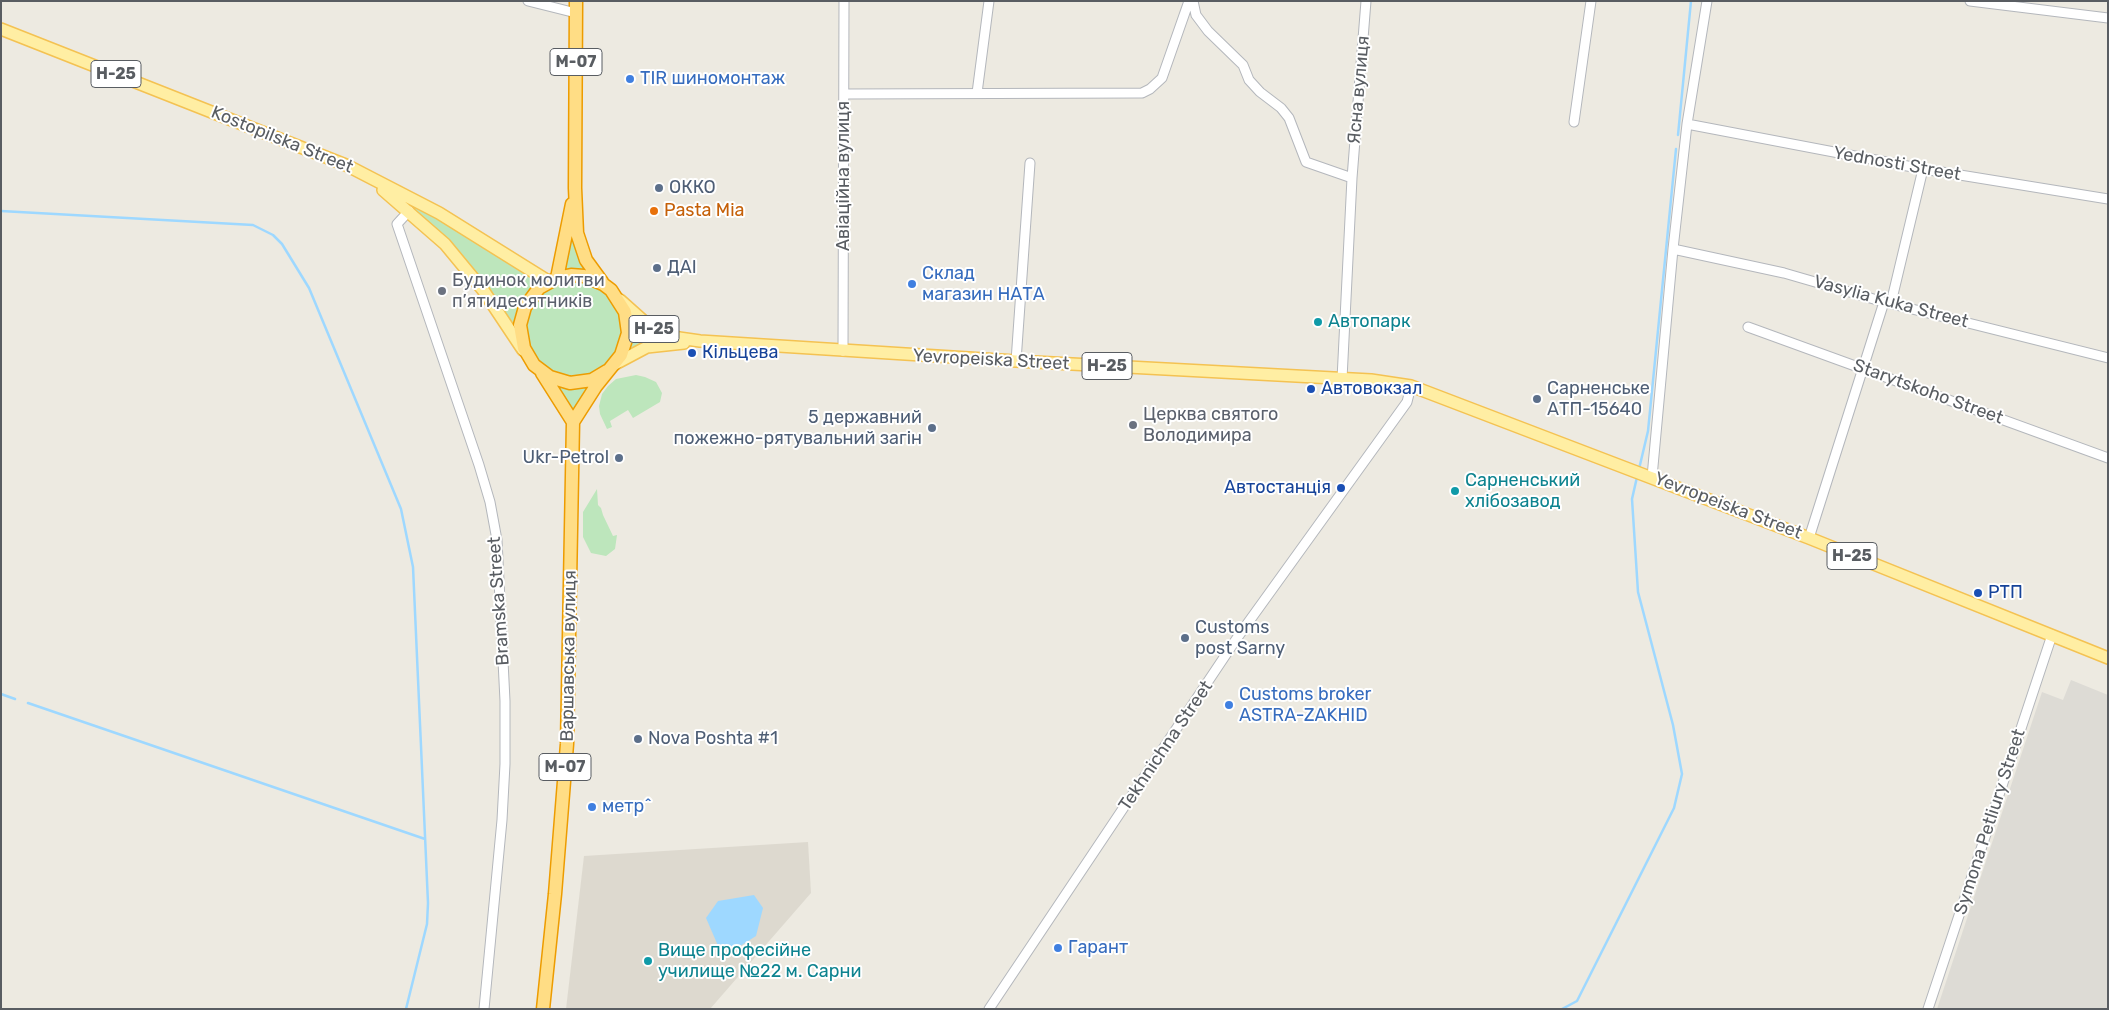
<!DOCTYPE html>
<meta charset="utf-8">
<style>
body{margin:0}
#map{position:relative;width:2109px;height:1010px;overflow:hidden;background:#edeae1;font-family:Rubik,sans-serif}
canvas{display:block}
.frame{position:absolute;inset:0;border:2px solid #595d62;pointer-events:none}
</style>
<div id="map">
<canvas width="2109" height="1010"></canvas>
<div class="frame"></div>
</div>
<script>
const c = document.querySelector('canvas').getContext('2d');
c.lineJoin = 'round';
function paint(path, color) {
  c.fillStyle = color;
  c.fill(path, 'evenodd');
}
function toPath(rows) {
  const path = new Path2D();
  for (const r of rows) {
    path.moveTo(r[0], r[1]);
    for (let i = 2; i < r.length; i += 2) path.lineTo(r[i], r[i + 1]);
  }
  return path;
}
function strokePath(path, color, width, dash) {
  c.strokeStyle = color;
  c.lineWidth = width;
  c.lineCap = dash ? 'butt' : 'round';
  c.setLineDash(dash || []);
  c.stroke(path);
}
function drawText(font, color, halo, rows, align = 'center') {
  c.font = font + ' Rubik,sans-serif';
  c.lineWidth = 4;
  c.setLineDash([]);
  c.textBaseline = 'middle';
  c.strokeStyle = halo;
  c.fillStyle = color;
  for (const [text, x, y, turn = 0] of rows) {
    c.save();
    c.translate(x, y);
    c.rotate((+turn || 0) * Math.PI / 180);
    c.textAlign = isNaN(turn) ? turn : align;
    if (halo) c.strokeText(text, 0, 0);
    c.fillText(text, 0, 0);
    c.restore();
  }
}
paint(toPath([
 [2071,680,2108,695,2108,1009,1937,1009,2042,692,2063,700]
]), '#dddbd5');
paint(toPath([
 [808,842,811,893,710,1009,566,1009,584,856]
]), '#ddd9cf');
paint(toPath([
 [372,181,548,281,557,278,569,215,581,248,638,318,679,338,615,364,573,422,465,268],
 [636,375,645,377,656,382,662,393,660,402,633,418,628,410,610,421,612,427,607,429,600,414,599,406,602,394,608,386,616,379],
 [597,489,598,505,601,508,603,515,613,536,617,535,615,549,606,556,591,553,583,537,583,512]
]), '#bde6bc');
paint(toPath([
 [754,895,763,908,756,936,737,948,719,948,706,918,718,901]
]), '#9ed8ff');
strokePath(toPath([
 [1678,135,1691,1],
 [1,211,253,225,273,235,282,244,309,288,401,509,413,567,428,903,427,924,406,1009],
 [1639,469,1648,431,1676,149],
 [1,694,15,699],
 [28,703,425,839],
 [1562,1009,1577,1001,1674,808,1682,774,1673,725,1638,592,1632,499,1637,477]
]), '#9ed8ff', 2.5);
const minor = toPath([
 [528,1,576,13],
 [1193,1,1196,15,1208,31,1243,65,1249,80,1260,92,1281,108,1289,118,1306,162,1352,178],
 [1970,1,2108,18],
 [977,93,989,1],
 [845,94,1142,93,1150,89,1162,78,1189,1],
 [1574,122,1591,1],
 [1687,124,1923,169,2108,199],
 [409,211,397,224,479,465,490,502,497,540,505,701,505,764,502,820,484,1009],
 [1673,249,1784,273,1884,302,2108,358],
 [1891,303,1923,169],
 [1748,327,2108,458],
 [843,351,844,1],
 [1016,361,1030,163],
 [1342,379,1352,178,1366,1],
 [1652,477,1673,249,1687,124,1707,1],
 [1809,538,1884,302],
 [989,1009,1237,638,1407,402,1411,386],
 [1928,1009,2052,635]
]);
const major = toPath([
 [1,29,346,165,439,213,548,281],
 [383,190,445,244,483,290,523,350],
 [620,300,648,325,661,333,679,338,700,341,1016,361,1371,380,1411,386,1809,538,2108,658],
 [615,364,647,347,684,343]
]);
const highway = toPath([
 [576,1,575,188,577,233,586,260,602,282],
 [557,278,572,204],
 [542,373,573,422],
 [573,422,596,386,621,355,628,333,625,312,611,290,603,284,584,276,571,275,557,278,539,288,525,307,520,325,524,348,534,365,550,377,570,383,592,380,607,371],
 [543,1009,555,894,567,744,573,422]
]);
strokePath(minor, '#b4b7bc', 11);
strokePath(major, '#f4c252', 14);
strokePath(highway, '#ed9c00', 15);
strokePath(minor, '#fff', 9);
strokePath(major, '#ffeea3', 11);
strokePath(highway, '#ffdd85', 12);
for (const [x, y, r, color] of [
 [630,79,5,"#3f7fe0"],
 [659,188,5,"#5c6f8a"],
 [654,211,5,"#e8710a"],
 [657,268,5,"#5c6f8a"],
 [912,284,5,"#3f7fe0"],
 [442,291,5,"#6b7280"],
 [1318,322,5,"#0f9aa8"],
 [692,353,5,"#1a4fb4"],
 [1311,389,5,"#1a4fb4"],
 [1537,399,5,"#5c6f8a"],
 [1133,425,5,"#6b7280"],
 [932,428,5,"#5c6f8a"],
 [619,458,5,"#5c6f8a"],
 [1341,488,5,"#1a4fb4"],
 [1455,491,5,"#0f9aa8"],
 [1978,593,5,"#1a4fb4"],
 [1185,638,5,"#5c6f8a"],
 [1229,705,5,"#3f7fe0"],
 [638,739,5,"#5c6f8a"],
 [592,807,5,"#3f7fe0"],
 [1058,948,5,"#3f7fe0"],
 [648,961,5,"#0f9aa8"]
]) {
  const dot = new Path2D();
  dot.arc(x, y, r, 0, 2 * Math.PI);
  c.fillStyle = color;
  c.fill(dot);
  strokePath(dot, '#fff', 2);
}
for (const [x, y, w] of [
 [576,62,52],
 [116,74,50],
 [654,329,50],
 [1107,366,50],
 [1852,556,50],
 [565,767,52]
]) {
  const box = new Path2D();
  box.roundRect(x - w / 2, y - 13.5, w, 27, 4);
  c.fillStyle = '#fff';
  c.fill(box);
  strokePath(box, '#595d62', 1);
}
drawText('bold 16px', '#595d62', null, [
 ["М-07",576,62],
 ["Н-25",116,74],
 ["Н-25",654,329],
 ["Н-25",1107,366],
 ["Н-25",1852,556],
 ["М-07",565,767]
]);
drawText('18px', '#366cbe', '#fff', [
 ["TIR шиномонтаж",640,79],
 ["Склад",922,274],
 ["магазин НАТА",922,295],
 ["Customs broker",1239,695],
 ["ASTRA-ZAKHID",1239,716],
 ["метр^",602,807],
 ["Гарант",1068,948]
], 'left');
drawText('18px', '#595d62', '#fff', [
 ["Ясна вулиця",1359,90,-85],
 ["Kostopilska Street",282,140,22],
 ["Yednosti Street",1897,164,10],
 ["Авіаційна вулиця",844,176,-90],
 ["Vasylia Kuka Street",1891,302,15],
 ["Yevropeiska Street",991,360,3],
 ["Starytskoho Street",1928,392,20],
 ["Yevropeiska Street",1728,506,21],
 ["Bramska Street",499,601,-94],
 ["Варшавська вулиця",569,656,-89],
 ["Tekhnichna Street",1166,746,-56],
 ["Symona Petliury Street",1990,822,-72]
]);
drawText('18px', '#4e5e75', '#fff', [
 ["ОККО",669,188],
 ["ДАІ",667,268],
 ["Сарненське",1547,389],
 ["АТП-15640",1547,410],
 ["5 державний",922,418,"right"],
 ["пожежно-рятувальний загін",922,439,"right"],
 ["Ukr-Petrol",609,458,"right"],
 ["Customs",1195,628],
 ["post Sarny",1195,649],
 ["Nova Poshta #1",648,739]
], 'left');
drawText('18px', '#c56008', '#fff', [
 ["Pasta Mia",664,211]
], 'left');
drawText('18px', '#5b616d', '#fff', [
 ["Будинок молитви",452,281],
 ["п’ятидесятників",452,302],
 ["Церква святого",1143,415],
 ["Володимира",1143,436]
], 'left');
drawText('18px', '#0d838f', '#fff', [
 ["Автопарк",1328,322],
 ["Сарненський",1465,481],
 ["хлібозавод",1465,502],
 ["Вище професійне",658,951],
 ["училище №22 м. Сарни",658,972]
], 'left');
drawText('18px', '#164399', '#fff', [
 ["Кільцева",702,353],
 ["Автовокзал",1321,389],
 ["Автостанція",1331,488,"right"],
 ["РТП",1988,593]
], 'left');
</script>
